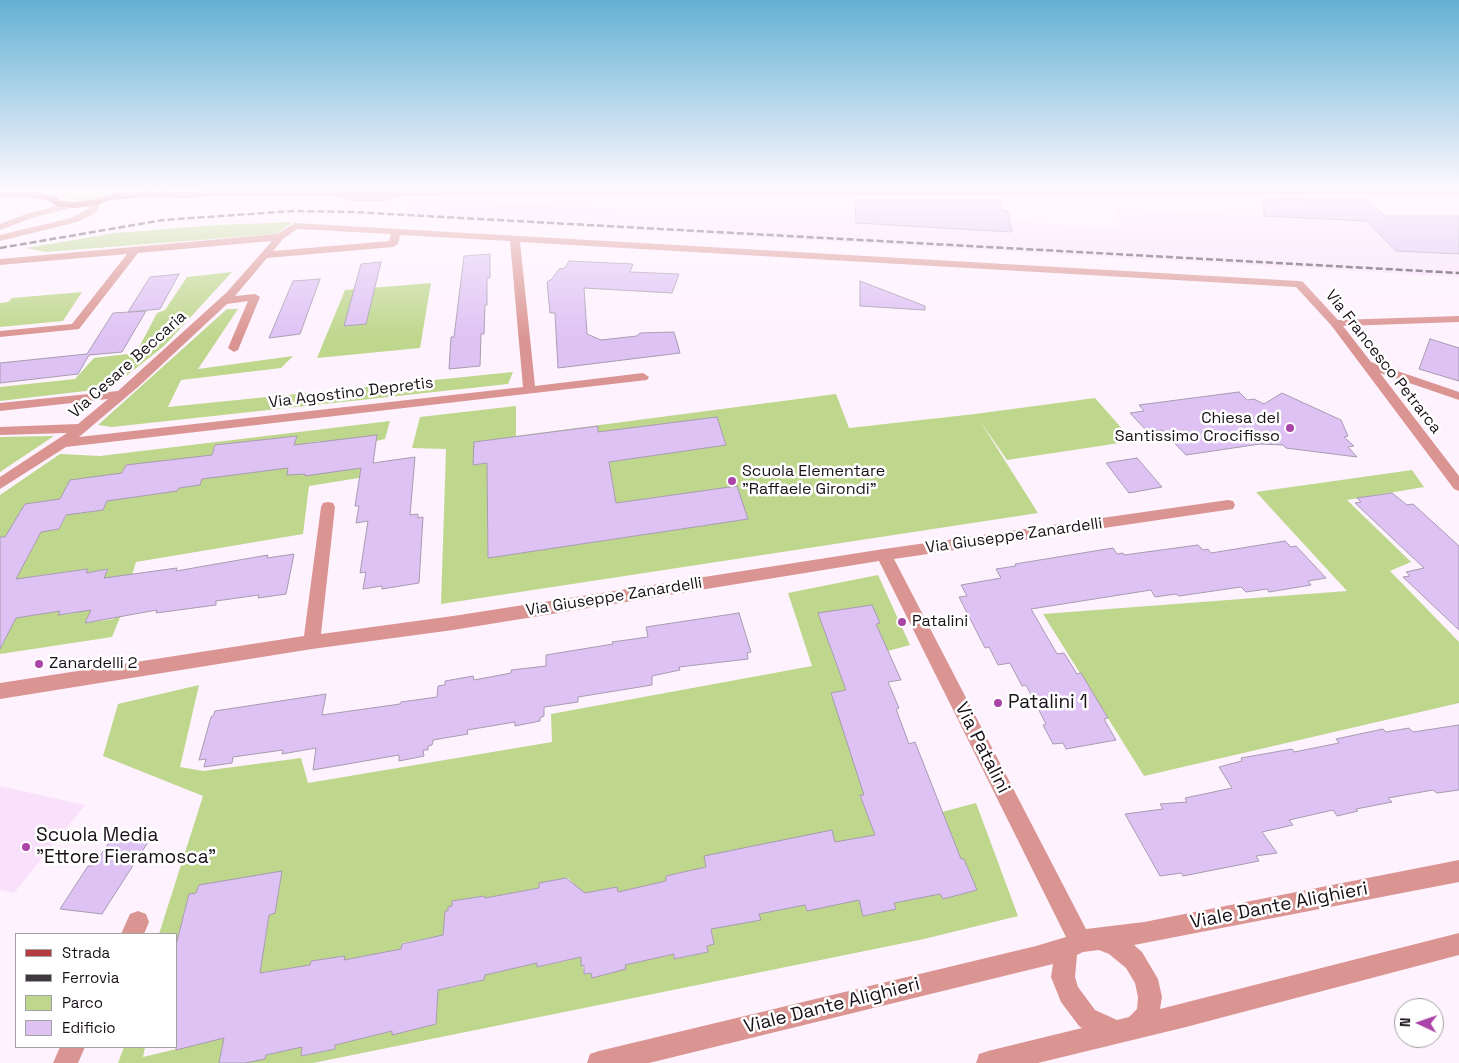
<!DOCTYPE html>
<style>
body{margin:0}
#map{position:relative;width:1459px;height:1063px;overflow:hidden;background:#fef2fe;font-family:"Space Grotesk",sans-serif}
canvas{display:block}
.legend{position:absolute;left:15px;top:933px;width:162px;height:115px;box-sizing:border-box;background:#fff;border:1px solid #a3a0a3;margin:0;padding:6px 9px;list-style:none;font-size:15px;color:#181118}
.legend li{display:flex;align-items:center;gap:10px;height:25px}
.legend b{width:25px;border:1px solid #a3a0a3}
.north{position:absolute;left:1394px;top:998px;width:50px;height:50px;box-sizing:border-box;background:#fff;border:1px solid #a3a0a3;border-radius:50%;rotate:273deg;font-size:14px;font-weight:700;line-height:20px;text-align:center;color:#181118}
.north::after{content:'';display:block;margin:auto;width:18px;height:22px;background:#ab44a8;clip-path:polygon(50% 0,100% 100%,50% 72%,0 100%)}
</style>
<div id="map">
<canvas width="1459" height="1063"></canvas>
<ul class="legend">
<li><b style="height:6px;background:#b43b3f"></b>Strada</li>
<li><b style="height:6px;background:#3f383f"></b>Ferrovia</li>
<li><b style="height:14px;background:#bed78c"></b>Parco</li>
<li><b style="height:14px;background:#dec2f4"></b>Edificio</li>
</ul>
<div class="north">N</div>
</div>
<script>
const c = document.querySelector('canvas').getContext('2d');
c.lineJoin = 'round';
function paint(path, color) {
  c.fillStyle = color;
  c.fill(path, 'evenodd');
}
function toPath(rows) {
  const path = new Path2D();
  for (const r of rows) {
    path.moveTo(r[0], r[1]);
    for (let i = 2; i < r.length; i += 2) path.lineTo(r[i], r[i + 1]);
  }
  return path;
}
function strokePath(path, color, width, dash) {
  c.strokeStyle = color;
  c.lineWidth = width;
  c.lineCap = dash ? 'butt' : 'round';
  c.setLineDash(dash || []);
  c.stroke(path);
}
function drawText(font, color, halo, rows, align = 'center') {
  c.font = font + ' "Space Grotesk",sans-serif';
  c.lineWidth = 5;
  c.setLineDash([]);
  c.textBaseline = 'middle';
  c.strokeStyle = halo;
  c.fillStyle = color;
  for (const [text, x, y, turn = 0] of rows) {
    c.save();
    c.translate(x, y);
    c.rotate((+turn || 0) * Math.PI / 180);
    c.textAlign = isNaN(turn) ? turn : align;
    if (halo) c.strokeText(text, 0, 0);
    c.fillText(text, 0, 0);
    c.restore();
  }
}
paint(toPath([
 [417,199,634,209,1009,210,1014,222,1123,228,1113,208,1414,224,1459,229,1459,277,400,217],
 [0,786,85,805,14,893,0,890]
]), '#fae1fb');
paint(toPath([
 [68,190,117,190,102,197,82,201,64,198,63,195],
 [293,222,276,234,46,252,26,248,115,233,217,225],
 [232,272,164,346,111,388,0,401,0,387,75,379,94,358,136,353,157,313,165,310,187,277],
 [431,283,420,348,317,358,345,290],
 [82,292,63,321,0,327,0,303,8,302,12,298],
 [227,309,238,309,198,369,293,356,281,368,181,380,168,407,513,372,508,384,112,427,98,425],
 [836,394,849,428,975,414,1095,398,1133,441,1007,460,980,421,1038,513,441,604,446,449,412,448,420,417,516,406,516,436],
 [717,417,726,445,609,462,616,503,737,486,748,519,488,558,487,463,474,465,474,442,597,426,598,432],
 [390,421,385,439,376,441,377,435,320,443,320,441,308,443,307,446,294,447,296,436,215,445,211,457,126,465,120,477,90,477,71,480,60,499,25,504,6,537,0,537,0,495,60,454,100,456],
 [54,436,0,472,0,437],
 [367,463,365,477,309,486,303,534,136,562,131,578,102,582,107,569,86,573,87,569,35,576,33,579,13,582,19,561,26,560,34,546,36,532,59,529,69,511,82,513,103,510,109,497,129,498,177,491,179,488,199,485,203,476,223,476,251,473,289,465,287,475],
 [1412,470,1424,487,1347,500,1411,562,1390,571,1459,642,1459,703,1144,776,1043,614,1347,591,1256,492],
 [878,575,910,645,888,651,876,624,880,623,819,615,846,690,831,693,868,794,860,796,870,821,877,820,881,833,708,878,693,870,666,876,666,881,619,899,617,887,576,904,576,886,568,878,540,883,539,888,485,898,484,896,452,901,452,906,448,907,448,911,445,911,442,946,434,937,402,943,401,949,344,960,345,956,311,961,304,998,293,968,256,973,256,946,265,943,269,915,275,913,281,876,277,877,278,872,199,885,196,893,189,894,183,916,182,939,176,941,176,934,159,934,203,796,103,756,118,704,199,685,180,767,203,771,301,758,308,783,552,742,551,714,812,666,788,593],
 [93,606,85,623,114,619,115,616,121,615,112,637,0,654,0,623,14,621,16,618,60,611,59,615,75,613,77,608],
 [976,803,1018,916,924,939,313,1063,245,1063,266,1055,302,1046,301,1056,335,1049,335,1045,392,1031,392,1035,436,1024,439,979,451,988,467,984,484,980,485,975,537,963,538,967,569,960,580,948,584,974,591,973,592,978,625,965,674,954,675,959,708,952,707,946,714,943,710,920,722,927,760,920,759,914,805,905,807,911,857,890,864,916,896,909,894,903,940,894,943,899,976,890,964,859,961,859,942,812],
 [225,1032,219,1063,118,1063,124,1047,145,1047,143,1057,206,1042,208,1036]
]), '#bed78c');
const building = toPath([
 [1277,197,1305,197,1308,200,1367,200,1386,216,1459,216,1459,254,1396,251,1367,221,1264,216,1264,200,1280,200,1277,197],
 [855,200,1000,200,1002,210,1007,210,1012,232,856,223,855,200],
 [490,254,490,278,487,278,487,305,485,305,484,334,481,334,480,366,449,369,451,337,454,337,464,256,490,254],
 [569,261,633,264,630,272,679,274,672,293,584,288,587,334,601,340,637,336,640,333,674,332,680,353,558,368,555,313,550,313,547,282,552,279,559,269,565,268,569,261],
 [381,262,366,324,344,326,361,264,381,262],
 [179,274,160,309,128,312,150,277,179,274],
 [320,279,300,334,269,338,293,281,320,279],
 [860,281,925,306,925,310,860,306,860,281],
 [146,311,122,352,89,355,78,374,0,383,0,363,87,354,113,313,146,311],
 [1430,339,1459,348,1459,381,1419,369,1430,339],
 [1239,392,1247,400,1254,399,1264,404,1282,393,1341,420,1348,436,1344,437,1354,446,1348,447,1357,457,1286,448,1283,445,1260,444,1186,455,1162,430,1148,432,1130,413,1144,411,1139,405,1239,392],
 [717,417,726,445,609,462,616,503,737,486,748,519,488,558,487,463,473,465,474,442,598,426,598,432,717,417],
 [377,435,373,463,415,457,410,515,418,514,418,518,423,517,419,583,382,589,382,586,363,589,366,572,360,573,368,521,356,523,359,506,355,506,361,468,305,476,305,474,287,475,288,468,202,479,200,485,179,488,177,491,107,501,103,510,66,515,59,529,41,532,16,579,88,569,86,573,108,569,104,578,177,568,176,571,268,555,267,558,294,554,286,594,258,598,259,595,216,601,216,605,156,613,157,610,85,623,91,610,58,615,60,611,16,618,0,649,0,537,5,537,25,504,60,499,70,480,122,473,126,465,212,455,215,445,297,436,294,445,377,435],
 [1137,458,1162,487,1129,493,1106,463,1137,458],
 [1392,493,1407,505,1413,504,1459,546,1459,630,1403,577,1410,576,1406,572,1424,568,1355,503,1361,502,1357,498,1392,493],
 [1285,541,1291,547,1296,546,1326,578,1308,581,1311,585,1269,592,1267,589,1246,592,1241,587,1179,596,1176,594,1155,597,1151,590,1031,609,1057,654,1064,653,1077,674,1081,673,1108,718,1104,719,1116,740,1066,749,1063,743,1053,744,1043,725,1046,724,1026,685,1022,686,1010,663,998,665,989,647,985,648,959,597,967,596,961,585,1001,578,996,569,1016,566,1015,564,1113,548,1117,554,1123,553,1124,555,1198,545,1203,550,1208,549,1211,553,1285,541],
 [872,605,880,623,876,624,901,680,888,682,899,708,896,709,909,744,915,742,961,859,964,859,977,890,943,899,940,894,894,903,896,909,863,916,859,900,807,911,805,905,759,914,761,920,711,929,714,944,707,946,708,952,674,959,674,954,625,965,626,969,592,978,591,973,584,974,584,965,581,966,581,957,537,967,537,963,485,975,484,980,438,990,436,1024,392,1035,392,1031,335,1045,335,1049,301,1056,302,1047,266,1055,265,1059,245,1063,219,1063,224,1038,176,1050,176,945,189,894,196,893,199,885,282,871,275,913,269,915,260,973,310,965,311,961,345,956,344,960,401,949,402,944,443,935,445,911,448,911,448,907,452,906,452,901,484,896,485,898,539,888,539,883,566,878,585,893,617,887,618,892,666,881,666,876,706,867,704,856,832,830,835,842,875,835,860,795,864,795,831,693,846,690,818,613,872,605],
 [739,613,751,652,747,653,748,659,679,667,680,670,652,676,652,685,578,697,578,702,544,707,544,716,540,718,540,721,515,726,515,722,467,730,468,734,433,740,432,745,428,746,428,750,423,750,424,756,399,761,399,755,313,770,316,748,282,754,283,750,233,757,232,763,204,767,206,759,199,760,211,717,213,716,215,711,326,694,322,715,400,704,401,702,437,697,438,686,445,685,445,681,473,676,474,680,511,673,511,670,546,666,546,655,613,644,612,642,648,637,646,627,739,613],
 [1459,725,1459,790,1437,793,1433,790,1388,798,1392,802,1356,809,1358,811,1337,816,1333,810,1289,820,1293,825,1262,832,1277,853,1256,856,1259,861,1183,876,1181,873,1160,876,1125,814,1163,809,1160,804,1187,802,1185,798,1232,788,1219,767,1242,761,1241,758,1292,749,1294,752,1339,743,1336,739,1383,729,1386,732,1409,728,1413,732,1459,725],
 [115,834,150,839,102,914,60,909,88,866,93,866,115,834]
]);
paint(building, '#dec2f4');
strokePath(building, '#a79bb0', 1);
paint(toPath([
 [328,190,335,190,349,195,387,195,405,190,413,192,387,201,348,201,328,194,328,190],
 [97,199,102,202,95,213,77,222,0,241,0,235,71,218,88,209,94,200,97,199],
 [71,202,74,203,74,207,32,218,0,230,0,224,26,214,71,202],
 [295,223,1299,281,1303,282,1338,320,1459,316,1459,322,1343,326,1371,362,1459,392,1459,400,1380,373,1459,476,1459,491,1454,489,1331,325,1296,287,520,242,535,386,643,373,649,377,647,380,66,447,0,489,0,477,67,433,0,435,0,427,78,424,108,399,0,411,0,403,118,391,227,292,272,241,138,253,79,329,0,337,0,331,72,324,127,254,0,265,0,259,277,234,295,223],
 [297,229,391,234,389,241,273,251,283,239,297,229],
 [400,235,510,241,523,387,79,437,138,387,227,304,248,301,228,348,234,352,238,350,260,297,255,294,235,296,267,258,393,247,398,244,400,235],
 [1228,500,1233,501,1235,505,1233,509,894,559,1086,929,1144,922,1459,860,1459,882,1134,945,1142,952,1158,979,1162,997,1160,1009,1459,933,1459,955,1186,1027,1038,1063,976,1063,979,1054,988,1051,1082,1028,1079,1026,1061,1002,1051,977,1053,964,649,1063,587,1063,590,1054,599,1051,1036,946,1066,937,879,561,453,630,312,649,0,699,0,683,304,636,321,507,323,503,328,502,333,503,335,507,321,634,453,616,884,549,1228,500],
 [1099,950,1109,954,1126,968,1135,983,1138,997,1137,1009,1129,1017,1117,1020,1095,1010,1078,987,1075,977,1077,955,1083,952,1099,950],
 [138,911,146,914,149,922,144,934,121,934,130,914,138,911],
 [60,1047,85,1047,78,1063,53,1063,60,1047]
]), '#da9592');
paint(toPath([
 [205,190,1459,190,1459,194,205,196,187,198,146,197,110,200,97,205,75,208,56,206,50,201,36,198,0,197,0,191,36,192,56,197,61,201,75,202,96,199,120,191,124,194,146,191,187,192,205,190]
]), '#b43b3f');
strokePath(toPath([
 [0,248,163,220,293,211,353,212,1459,273]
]), '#3f383f', 2.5, [7, 3]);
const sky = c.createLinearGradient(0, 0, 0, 339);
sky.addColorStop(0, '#63b1d4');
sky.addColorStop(0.56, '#fff9ff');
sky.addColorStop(1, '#fff9ff00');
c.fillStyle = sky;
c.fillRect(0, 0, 1459, 339);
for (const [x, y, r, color] of [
 [1290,428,5,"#ab44a8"],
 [732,481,5,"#ab44a8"],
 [902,622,5,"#ab44a8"],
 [39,664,5,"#ab44a8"],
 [998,703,5,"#ab44a8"],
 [26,847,5,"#ab44a8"]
]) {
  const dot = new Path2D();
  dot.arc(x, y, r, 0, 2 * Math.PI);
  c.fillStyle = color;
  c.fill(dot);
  strokePath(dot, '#fff', 2);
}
drawText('16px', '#181118', '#fff', [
 ["Via Francesco Petrarca",1383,362,52],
 ["Via Cesare Beccaria",128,365,-42],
 ["Via Agostino Depretis",351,393,-7],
 ["Via Giuseppe Zanardelli",1014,536,-8],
 ["Via Giuseppe Zanardelli",614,597,-9]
]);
drawText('16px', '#181118', '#fff', [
 ["Chiesa del",1280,419,"right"],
 ["Santissimo Crocifisso",1280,437,"right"],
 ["Scuola Elementare",742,472],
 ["\"Raffaele Girondi\"",742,490],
 ["Patalini",912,622],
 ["Zanardelli 2",49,664]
], 'left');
drawText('19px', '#181118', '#fff', [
 ["Patalini 1",1008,703],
 ["Scuola Media",36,836],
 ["\"Ettore Fieramosca\"",36,858]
], 'left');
drawText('19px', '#181118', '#fff', [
 ["Via Patalini",982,748,63],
 ["Viale Dante Alighieri",1279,906,-11],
 ["Viale Dante Alighieri",832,1006,-14]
]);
</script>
